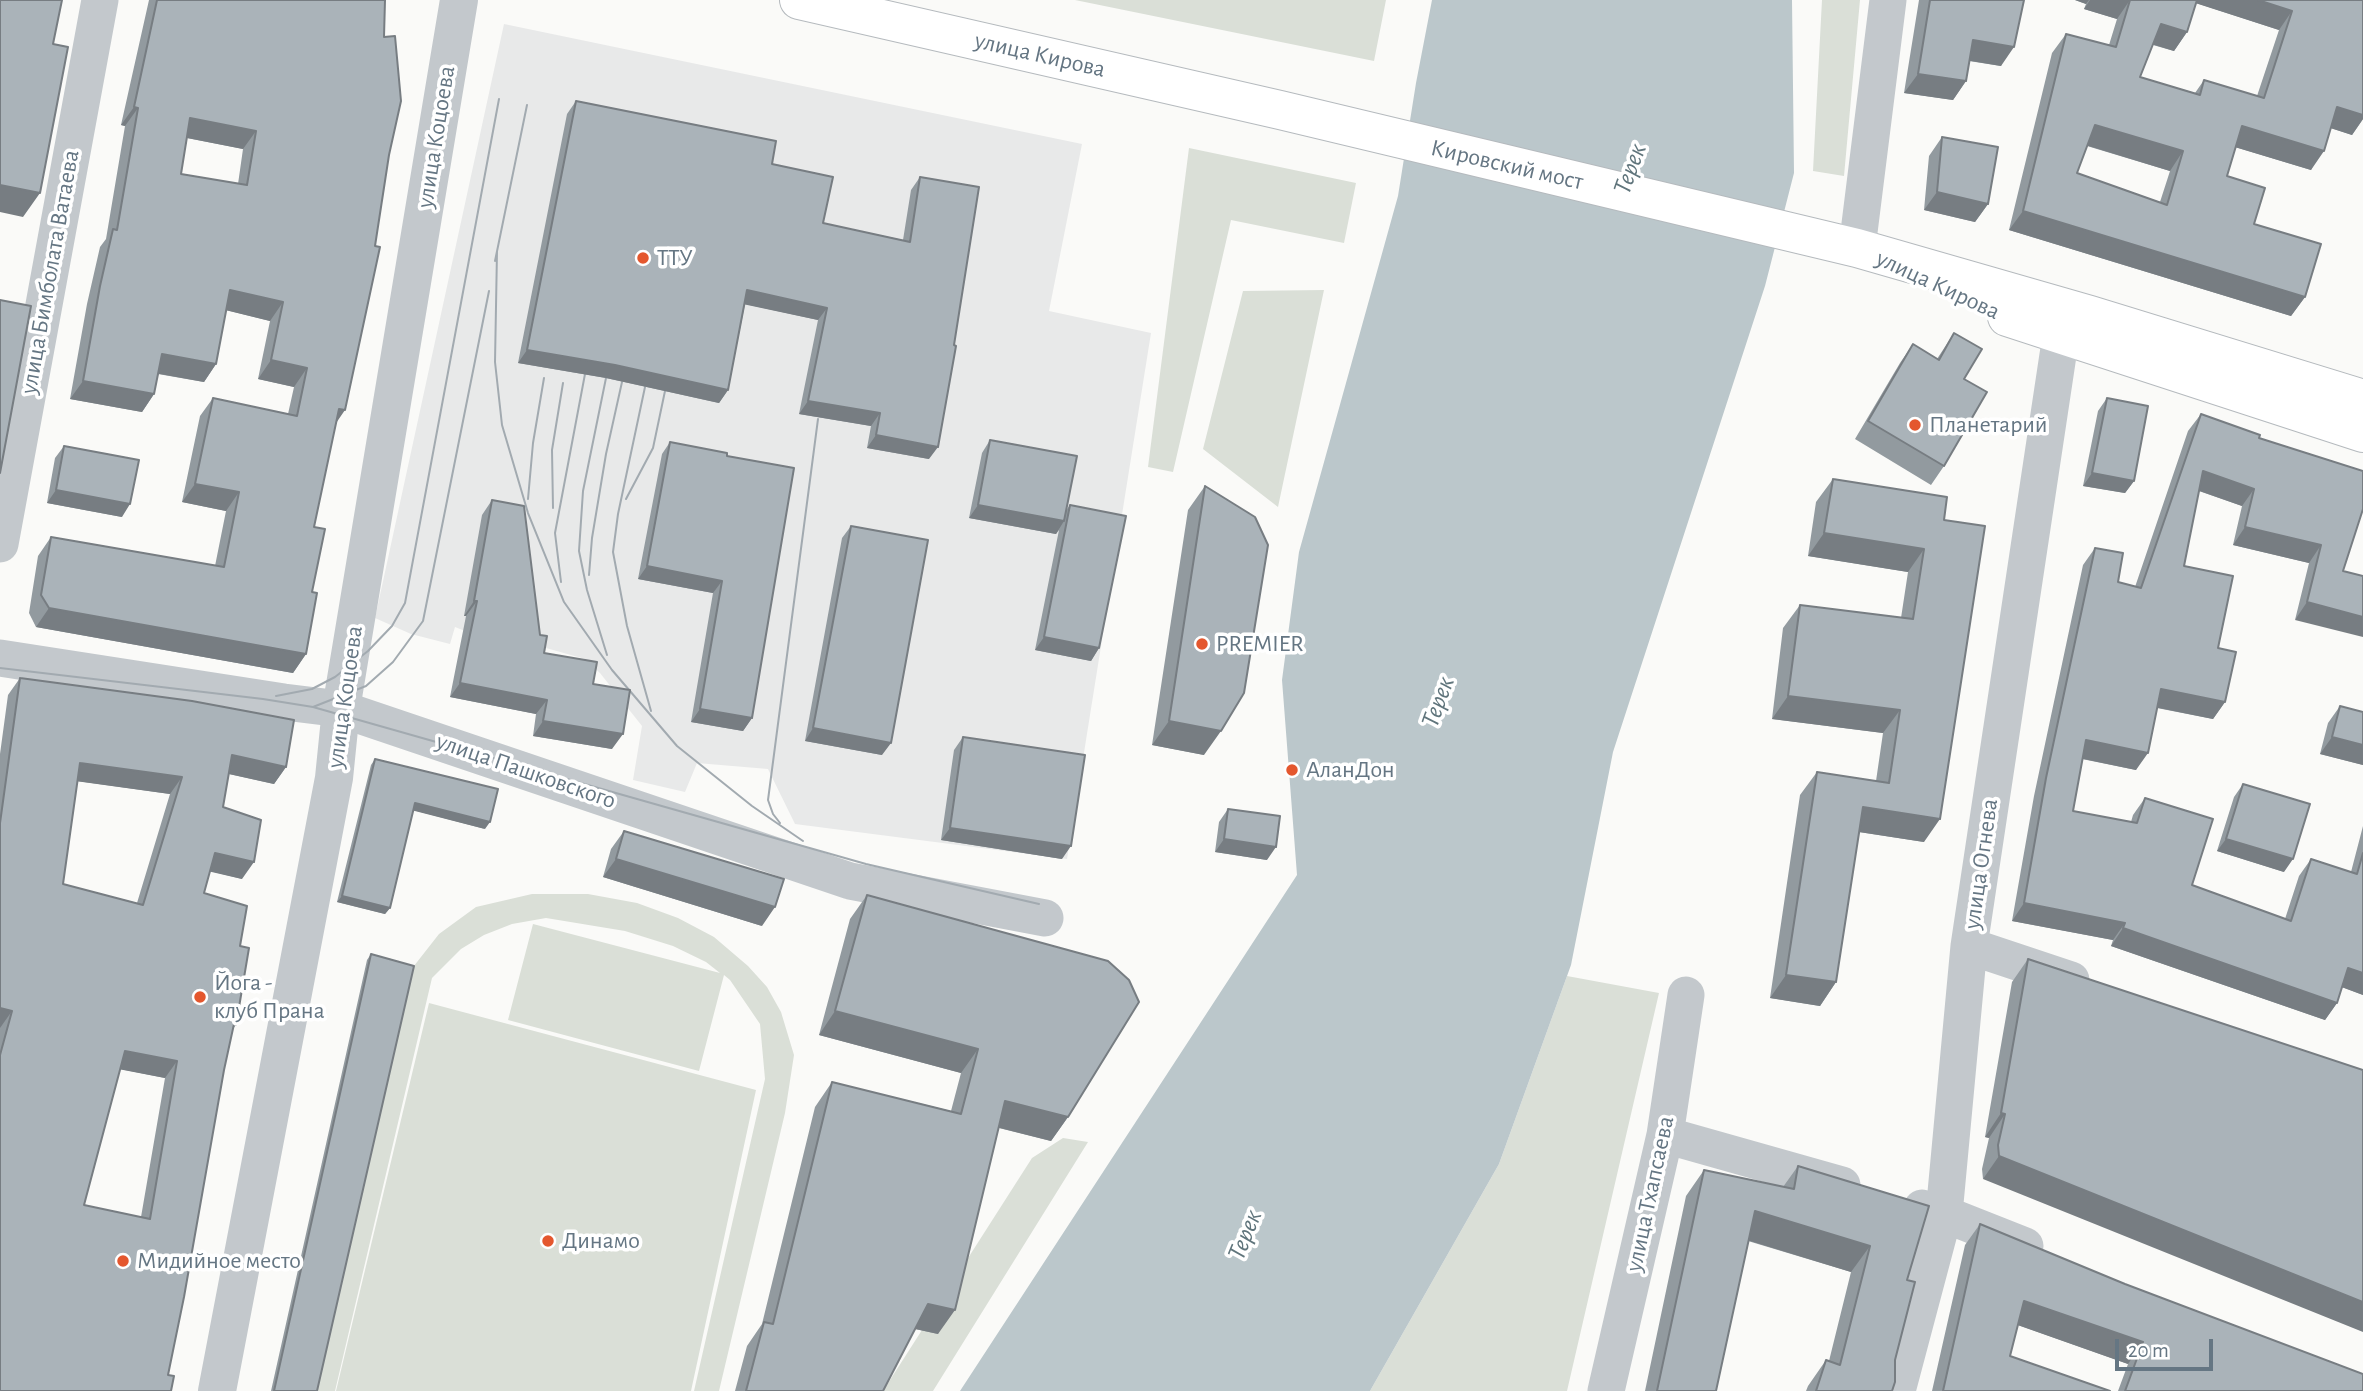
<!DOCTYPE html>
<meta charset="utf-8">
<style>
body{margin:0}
#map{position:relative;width:2363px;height:1391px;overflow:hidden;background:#fafaf8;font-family:"Alegreya Sans",sans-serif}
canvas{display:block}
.scale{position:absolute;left:2115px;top:1339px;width:98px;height:32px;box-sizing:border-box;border:4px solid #657683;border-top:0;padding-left:9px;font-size:21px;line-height:24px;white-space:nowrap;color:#657683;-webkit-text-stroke:5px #fff;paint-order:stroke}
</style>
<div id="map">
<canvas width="2363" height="1391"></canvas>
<div class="scale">20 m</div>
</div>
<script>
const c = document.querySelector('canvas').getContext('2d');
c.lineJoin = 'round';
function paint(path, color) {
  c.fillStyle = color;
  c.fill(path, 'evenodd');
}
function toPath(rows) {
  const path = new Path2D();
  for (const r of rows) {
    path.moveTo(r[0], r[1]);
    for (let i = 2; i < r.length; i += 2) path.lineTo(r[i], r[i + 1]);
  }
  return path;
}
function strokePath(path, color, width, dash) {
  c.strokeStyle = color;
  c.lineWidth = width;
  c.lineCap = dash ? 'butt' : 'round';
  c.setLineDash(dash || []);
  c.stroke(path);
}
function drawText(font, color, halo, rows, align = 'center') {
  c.font = font + ' "Alegreya Sans",sans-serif';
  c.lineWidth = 7;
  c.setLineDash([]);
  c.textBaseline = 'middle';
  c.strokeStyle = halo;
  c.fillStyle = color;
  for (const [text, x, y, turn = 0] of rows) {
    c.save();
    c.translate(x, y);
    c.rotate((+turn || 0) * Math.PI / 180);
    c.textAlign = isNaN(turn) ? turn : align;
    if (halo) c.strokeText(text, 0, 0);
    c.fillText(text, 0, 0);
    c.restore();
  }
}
paint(toPath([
 [504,24,1082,144,1049,311,1151,333,1067,859,795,824,768,769,697,763,685,792,633,780,642,726,600,673,585,659,539,646,465,631,455,627,450,644,411,634,375,618]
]), '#e8e9e9');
paint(toPath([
 [1075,0,1386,0,1374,61],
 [1822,0,1860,0,1844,176,1813,171],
 [1189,148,1356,183,1344,243,1231,220,1173,472,1148,467],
 [1324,290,1278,507,1203,449,1243,291],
 [532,894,588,894,637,903,678,918,714,937,748,966,767,987,781,1012,794,1055,785,1113,719,1391,694,1391,765,1079,760,1024,730,980,724,975,699,1071,508,1020,533,924,720,973,706,962,673,946,625,931,546,918,512,924,484,935,461,949,432,978,335,1391,314,1391,410,971,439,934,476,907],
 [1567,976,1659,993,1567,1391,1370,1391,1499,1164],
 [429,1003,756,1090,691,1391,336,1391],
 [1063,1138,1088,1142,933,1391,883,1391,1032,1158]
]), '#dadfd7');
paint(toPath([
 [1432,0,1792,0,1794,173,1765,286,1613,752,1571,965,1499,1164,1370,1391,960,1391,1297,875,1282,680,1299,552,1398,196,1416,83]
]), '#bbc7cb');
const primary = toPath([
 [799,0,1280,110,1857,248,2090,315,2363,399],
 [2007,317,2363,433]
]);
strokePath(primary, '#b5babe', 40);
strokePath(toPath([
 [1857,248,1888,0],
 [0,544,100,0],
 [0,658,284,702,341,709,850,881,1045,918],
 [1969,946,2071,980],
 [1665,1135,1842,1185],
 [1922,1208,1944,1214,2025,1246],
 [1606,1391,1665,1135,1686,995],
 [1897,1391,1944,1214,1969,946,2061,335]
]), '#c3c8cc', 37);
strokePath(toPath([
 [217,1391,334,778,341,709,459,0]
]), '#c3c8cc', 38);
strokePath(primary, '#fff', 38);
strokePath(toPath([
 [497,251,495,362,502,425,528,513,564,602,612,670,677,746,752,806,803,841],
 [495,261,527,105],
 [606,378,583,491,579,551,587,590,607,655],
 [645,387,618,514,613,552,627,626,651,711],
 [528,499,533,443,544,378],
 [626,499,653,448,665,391],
 [553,508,552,450,563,383],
 [589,575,592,538,606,454,622,382],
 [561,582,555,533,585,374],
 [0,668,263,699,313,707,866,864,1039,904],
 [276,696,312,689,335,677,368,651,392,626,405,603,499,99],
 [313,707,366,686,393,662,423,621,489,291],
 [780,823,773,814,768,800,818,419]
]), '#a2aab0', 2);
paint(toPath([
 [149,0,385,0,384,37,389,155,314,527,312,592,306,654,293,673,36,627,29,613,38,556,51,537,215,566,226,511,182,502,200,416,213,398,288,414,294,387,258,379,270,321,226,310,216,364,204,382,158,374,154,394,142,412,70,399,87,304,100,247,106,239,125,126,121,125],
 [187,138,243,149,238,184,181,174],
 [1919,0,2024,0,2001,66,1969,61,1966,81,1953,100,1904,93],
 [2075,0,2363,0,2363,119,2352,135,2331,128,2311,170,2235,147,2227,176,2254,224,2305,297,2291,316,2009,230,2052,53,2066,34,2109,45,2117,19,2084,9,2086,4],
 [2196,3,2279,30,2257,96,2204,80,2195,93,2140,77,2153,45,2174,51,2187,32],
 [2087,146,2170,171,2160,202,2077,173],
 [576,101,772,164,823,223,903,240,911,190,920,177,929,459,867,448,871,426,799,414,818,320,745,304,728,390,719,403,606,378,518,363,567,114],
 [1942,137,1988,204,1975,222,1924,210,1929,156],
 [1954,333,1964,379,1944,466,1931,485,1855,439,1900,363,1913,344,1937,359],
 [2107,398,2134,481,2125,493,2083,486,2098,411],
 [2201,414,2259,438,2343,571,2295,620,2309,563,2233,545,2242,506,2199,491,2184,566,2218,648,2225,702,2213,719,2157,708,2136,770,2082,759,2073,811,2131,822,2133,815,2145,798,2192,885,2285,919,2299,876,2311,859,2351,872,2363,826,2363,995,2342,987,2337,1003,2325,1020,2111,946,2113,940,2012,921,2034,796,2083,565,2095,548,2118,582,2135,587,2188,431],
 [990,440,1067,509,1070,505,1099,648,1091,661,1035,650,1059,530,1056,534,969,518,982,453],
 [670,442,727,456,752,718,743,731,691,722,713,593,638,579,662,454],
 [64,446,122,517,47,503,55,458],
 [1833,479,1944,520,1924,842,1859,832,1836,982,1820,1006,1770,998,1800,795,1817,772,1876,781,1883,733,1772,719,1783,628,1800,605,1901,618,1908,572,1808,556,1816,502],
 [1205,486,1204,755,1152,745,1188,510],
 [492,500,540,635,544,653,593,684,612,749,533,736,536,714,450,697,466,616,464,616,482,515],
 [851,526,882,755,805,741,842,538],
 [20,678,286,767,274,784,229,774,223,807,242,879,210,871,204,893,240,946,236,1025,232,1030,224,1070,168,1375,0,1391,0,754,8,695],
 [77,781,170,794,137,903,63,884],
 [120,1069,165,1078,141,1217,84,1205],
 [2340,706,2363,712,2363,765,2320,754,2328,723],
 [963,737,1062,859,941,840,954,750],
 [375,759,485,829,413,810,390,908,385,914,337,902,371,765],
 [2243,784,2284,872,2217,851,2234,797],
 [1228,809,1267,860,1215,852,1219,822],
 [624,831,762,926,603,877,611,849],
 [867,895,1068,1117,1051,1141,999,1128,938,1334,915,1329,883,1391,735,1391,747,1346,762,1324,815,1107,832,1082,951,1111,961,1073,819,1035,850,919],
 [371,954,317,1391,271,1391,367,960],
 [2028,959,2363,1070,1983,1179,1982,1169,1989,1138,1985,1137,2012,982],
 [1798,1166,1907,1280,1895,1360,1892,1391,1806,1391,1808,1386,1826,1360,1829,1361,1851,1272,1748,1241,1716,1391,1645,1391,1686,1196,1704,1170,1783,1187],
 [1980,1224,2125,1284,2363,1391,2118,1391,2128,1364,2018,1325,2010,1356,2110,1391,1932,1391,1965,1245]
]), '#929a9f');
paint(toPath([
 [2075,0,2089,0,2086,4],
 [2090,0,2130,0,2117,19,2084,9],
 [2190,0,2258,0,2292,11,2279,30,2189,1],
 [2161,24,2187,32,2174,51,2148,43],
 [1973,40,2014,47,2001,66,1959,59],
 [1918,74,1966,81,1953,100,1904,93],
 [134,107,138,108,125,126,121,125],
 [2337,107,2363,115,2363,119,2352,135,2324,126],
 [190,118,256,131,243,149,177,136],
 [2095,125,2183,151,2170,171,2082,144],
 [2242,126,2324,151,2311,170,2228,145],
 [0,185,40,193,23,217,0,212],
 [1937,192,1988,204,1975,222,1924,210],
 [2023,211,2305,297,2291,316,2009,230],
 [230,290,283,302,270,321,217,308],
 [747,290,827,308,818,320,738,303],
 [527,350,615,365,728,390,719,403,606,378,518,363],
 [162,354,216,364,204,382,149,372],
 [271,360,307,368,294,387,258,379],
 [83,381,154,394,142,412,70,399],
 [808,401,880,413,871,426,799,414],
 [339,409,345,410,332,429],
 [876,435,938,447,929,459,867,448],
 [2203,471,2254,489,2242,506,2191,488],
 [2092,473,2134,481,2125,493,2083,486],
 [195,484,239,492,226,511,182,502],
 [56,490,130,504,122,517,47,503],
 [978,505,1064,521,1056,534,969,518],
 [2245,527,2321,545,2309,563,2233,545],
 [1824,533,1924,549,1908,572,1808,556],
 [647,566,722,581,713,593,638,579],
 [474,601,477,601,466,616,464,616],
 [2307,602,2363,617,2363,637,2295,620],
 [49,608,306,654,293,673,36,627],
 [1044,637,1099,648,1091,661,1035,650],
 [460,683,547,700,536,714,450,697],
 [2161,689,2225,702,2213,719,2149,706],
 [1788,696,1900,710,1883,733,1772,719],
 [700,709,752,718,743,731,691,722],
 [543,721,623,734,612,749,533,736],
 [1169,721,1221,731,1204,755,1152,745],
 [813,728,891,743,882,755,805,741],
 [2332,737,2363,745,2363,765,2320,754],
 [2086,740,2148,753,2136,770,2074,757],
 [232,755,286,767,274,784,220,772],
 [80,763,182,777,170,794,68,780],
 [415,803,490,822,485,829,411,810],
 [1863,807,1940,819,1924,842,1846,830],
 [950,828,1071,846,1062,859,941,840],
 [1224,839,1276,847,1267,860,1215,852],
 [2226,839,2293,859,2284,872,2217,851],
 [215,853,254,862,242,879,203,870],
 [616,859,775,907,762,926,603,877],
 [342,896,390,908,385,914,337,902],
 [2024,903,2125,923,2113,940,2012,921],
 [2123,928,2337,1003,2325,1020,2111,946],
 [2348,968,2363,973,2363,995,2336,985],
 [1786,975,1836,982,1820,1006,1770,998],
 [0,1008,12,1011,0,1028],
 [835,1011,978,1049,961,1073,819,1035],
 [125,1051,177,1061,165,1078,113,1068],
 [1005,1101,1068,1117,1051,1141,988,1125],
 [2001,1113,2005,1114,1989,1138,1985,1137],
 [1999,1156,2363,1302,2363,1332,1983,1179],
 [1755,1211,1870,1246,1851,1272,1737,1237],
 [2024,1301,2143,1342,2128,1364,2009,1322],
 [928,1304,955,1310,938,1334,911,1328]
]), '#777d82');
const building = toPath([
 [0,0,62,0,53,44,68,47,40,193,0,185,0,0],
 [157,0,385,0,384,37,395,36,401,101,389,155,375,246,380,247,345,410,339,409,314,527,325,529,312,592,317,593,306,654,49,608,41,595,51,537,224,567,239,492,195,484,213,398,297,416,307,368,271,360,283,302,230,290,216,364,162,354,154,394,83,381,100,286,113,229,117,230,138,108,134,107,157,0],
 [190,118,256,131,247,185,181,174,190,118],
 [1930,0,2024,0,2014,47,1973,40,1966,81,1918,74,1930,0],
 [2130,0,2197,0,2187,32,2161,24,2140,77,2200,95,2204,80,2264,98,2292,11,2258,0,2363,0,2363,115,2337,107,2324,151,2242,126,2227,176,2265,188,2254,224,2321,244,2305,297,2023,211,2066,34,2116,47,2130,0],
 [2095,125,2183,151,2167,205,2077,173,2095,125],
 [576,101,776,141,772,164,833,177,823,223,910,242,920,177,979,187,954,345,956,346,938,447,876,435,880,413,808,401,827,308,747,290,728,390,615,365,527,350,576,101],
 [1942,137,1998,147,1988,204,1937,192,1942,137],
 [0,300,31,306,0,473,0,300],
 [1954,333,1982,349,1964,379,1987,392,1944,466,1868,421,1913,344,1939,360,1954,333],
 [2107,398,2148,406,2134,481,2092,473,2107,398],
 [2201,414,2260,435,2259,438,2363,471,2363,509,2343,571,2363,576,2363,617,2307,602,2321,545,2245,527,2254,489,2203,471,2184,566,2233,576,2218,648,2236,652,2225,702,2161,689,2148,753,2086,740,2073,811,2137,823,2145,798,2213,819,2192,885,2291,921,2311,859,2357,874,2363,853,2363,973,2348,968,2337,1003,2123,928,2125,923,2024,903,2046,778,2095,548,2123,553,2118,582,2141,588,2201,414],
 [990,440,1077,456,1064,521,978,505,990,440],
 [670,442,727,453,727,456,794,468,752,718,700,709,722,581,647,566,670,442],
 [64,446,139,460,130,504,56,490,64,446],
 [1833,479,1947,497,1944,520,1985,526,1940,819,1863,807,1836,982,1786,975,1817,772,1889,783,1900,710,1788,696,1800,605,1913,619,1924,549,1824,533,1833,479],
 [1205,486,1255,517,1268,545,1244,693,1221,731,1169,721,1205,486],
 [492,500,524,506,540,635,547,636,544,653,597,662,593,684,630,690,623,734,543,721,547,700,460,683,477,601,474,601,492,500],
 [1070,505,1126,516,1099,648,1044,637,1070,505],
 [851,526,928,540,891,743,813,728,851,526],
 [20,678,192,701,294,720,286,767,232,755,223,807,261,820,254,862,215,853,204,893,247,906,240,946,249,948,236,1025,234,1024,224,1070,184,1297,168,1375,174,1376,171,1391,0,1391,0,1055,12,1011,0,1008,0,823,20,678],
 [80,763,182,777,143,905,63,884,80,763],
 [125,1051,177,1061,150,1219,84,1205,125,1051],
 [2340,706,2363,712,2363,745,2332,737,2340,706],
 [963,737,1085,755,1071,846,950,828,963,737],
 [375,759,498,789,490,822,415,803,390,908,342,896,375,759],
 [2243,784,2310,804,2293,859,2226,839,2243,784],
 [1228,809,1280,816,1276,847,1224,839,1228,809],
 [624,831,784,879,775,907,616,859,624,831],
 [867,895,1108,961,1129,980,1139,1002,1068,1117,1005,1101,955,1310,928,1304,883,1391,746,1391,764,1322,773,1324,832,1082,961,1114,978,1049,835,1011,867,895],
 [371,954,414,966,317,1391,274,1391,371,954],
 [2028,959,2363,1070,2363,1302,1999,1156,1998,1145,2005,1114,2001,1113,2028,959],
 [1798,1166,1929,1206,1907,1280,1915,1282,1895,1360,1895,1382,1892,1391,1816,1391,1826,1360,1840,1365,1870,1246,1755,1211,1716,1391,1657,1391,1704,1170,1794,1189,1798,1166],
 [1980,1224,2125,1284,2363,1374,2363,1391,2125,1391,2143,1342,2024,1301,2010,1356,2110,1391,1943,1391,1980,1224]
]);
paint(building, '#aab3b9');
strokePath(building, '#777d82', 2);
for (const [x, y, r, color] of [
 [643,258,7,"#e4572e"],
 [1915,425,7,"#e4572e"],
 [1202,644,7,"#e4572e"],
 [1292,770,7,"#e4572e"],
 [200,997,7,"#e4572e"],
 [548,1241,7,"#e4572e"],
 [123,1261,7,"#e4572e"]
]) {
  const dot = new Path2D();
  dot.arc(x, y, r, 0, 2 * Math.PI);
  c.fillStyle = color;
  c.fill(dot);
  strokePath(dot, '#fff', 2.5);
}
drawText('24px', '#657683', '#fff', [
 ["улица Кирова",1040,55,13],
 ["улица Коцоева",436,137,-81],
 ["Кировский мост",1507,165,13],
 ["улица Бимболата Ватаева",50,272,-80],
 ["улица Кирова",1938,285,25],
 ["улица Коцоева",345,697,-82],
 ["улица Пашковского",526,771,19],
 ["улица Огнева",1981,864,-82],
 ["улица Тхапсаева",1650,1194,-78]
]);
drawText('24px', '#657683', '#fff', [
 ["ТТУ",657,258],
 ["Планетарий",1929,425],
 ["PREMIER",1216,644],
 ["АланДон",1306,770],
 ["Йога -",214,983],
 ["клуб Прана",214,1011],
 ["Динамо",562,1241],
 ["Мидийное место",137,1261]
], 'left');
drawText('italic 26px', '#60757c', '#fff', [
 ["Терек",1630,169,-70],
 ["Терек",1438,702,-70],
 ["Терек",1245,1235,-68]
]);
</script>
